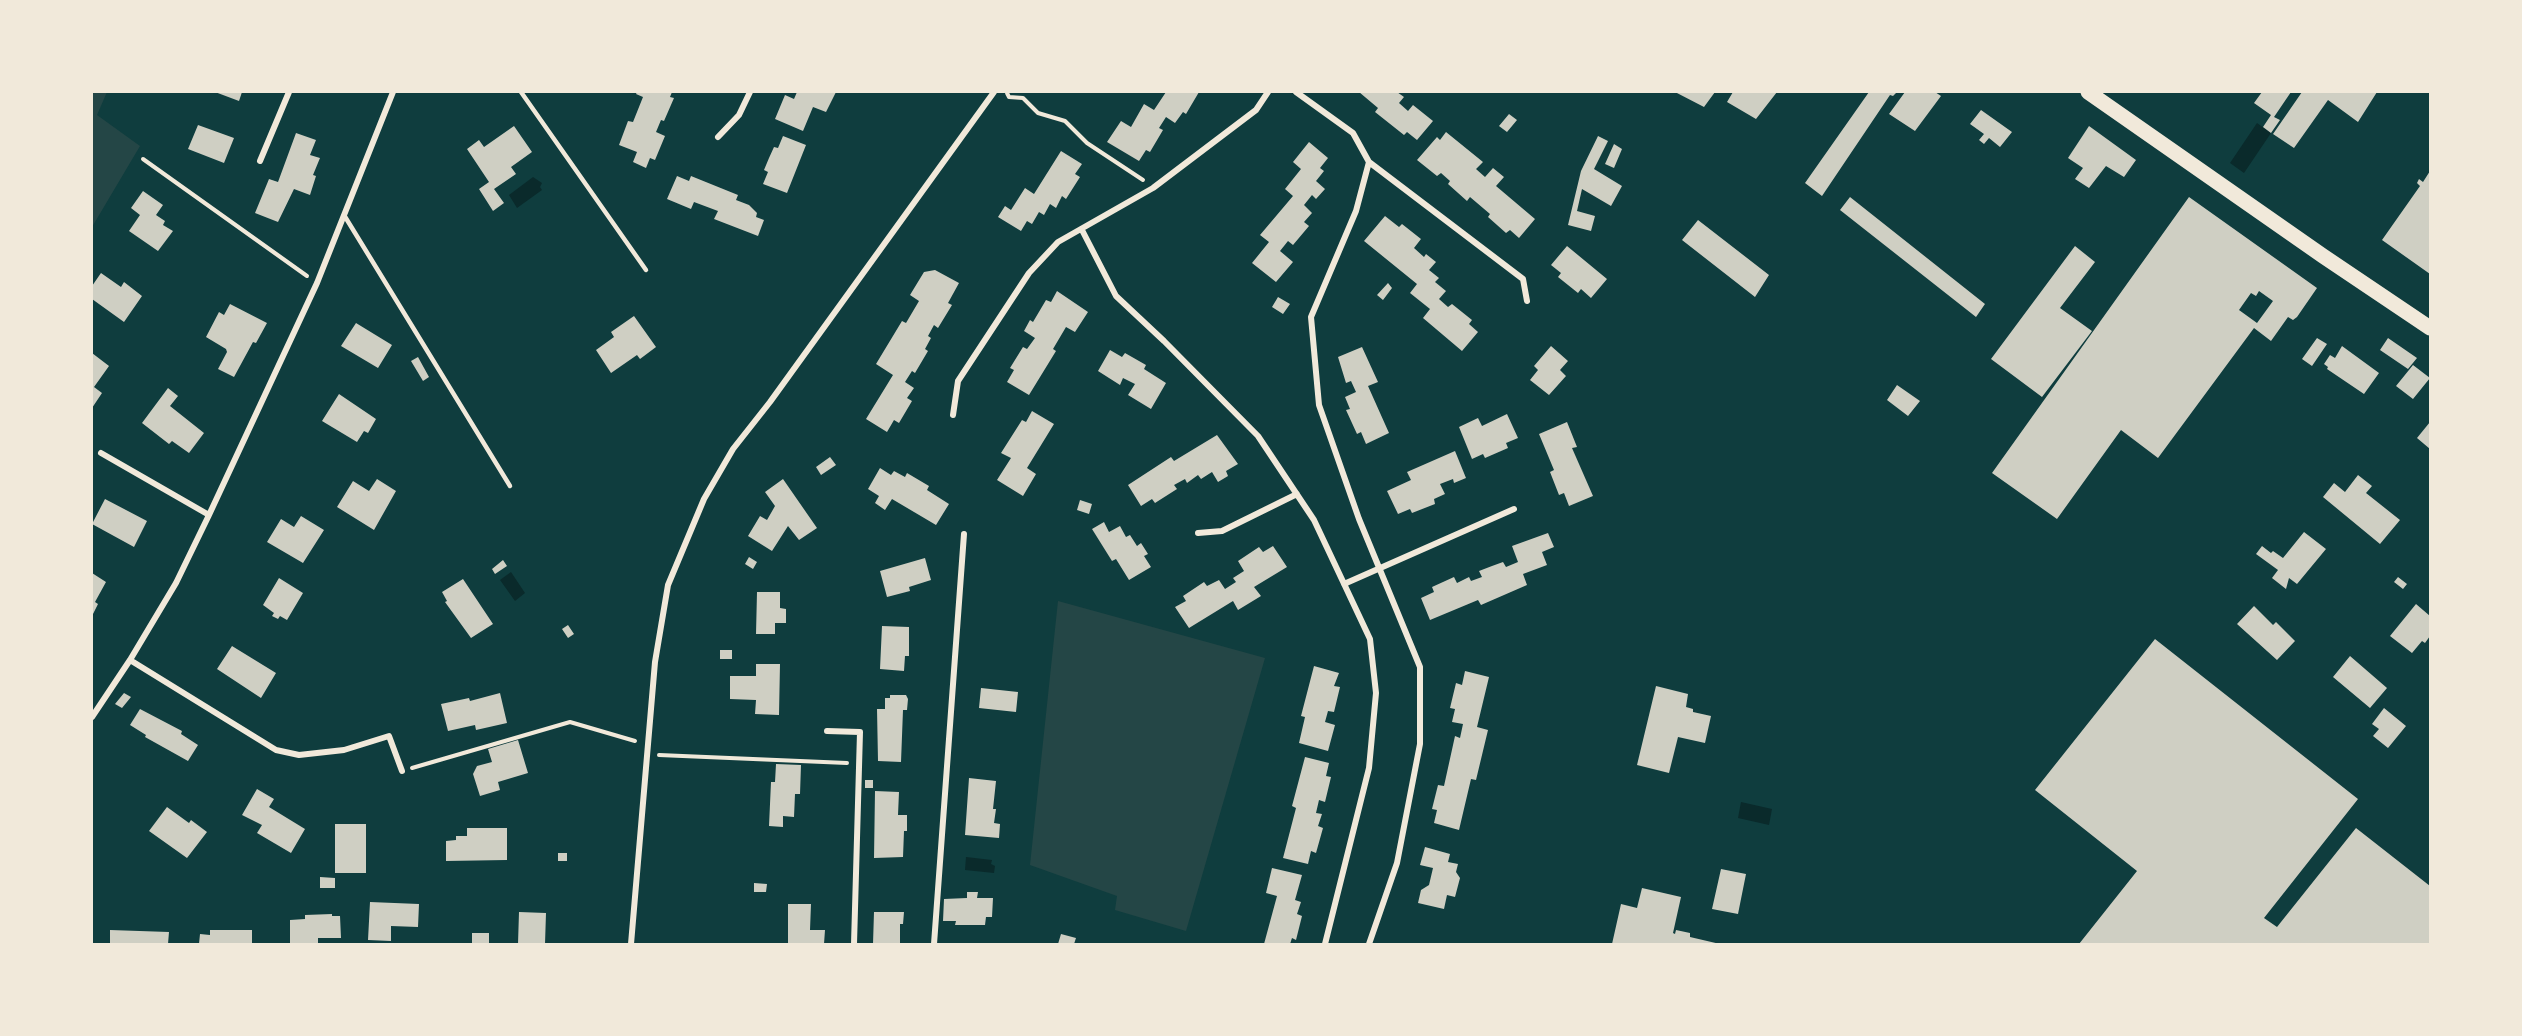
<!DOCTYPE html>
<style>
body{margin:0}
#map{position:relative;width:2522px;height:1036px;overflow:hidden;background:#0f3d3e;font-family:"PT Sans",sans-serif}
canvas{display:block}
.frame{position:absolute;inset:0;border:93px solid #f1e9da;pointer-events:none}
</style>
<div id="map">
<canvas width="2522" height="1036"></canvas>
<div class="frame"></div>
</div>
<script>
const c = document.querySelector('canvas').getContext('2d');
c.lineJoin = 'round';
function paint(path, color) {
  c.fillStyle = color;
  c.fill(path, 'evenodd');
}
function toPath(rows) {
  const path = new Path2D();
  for (const r of rows) {
    path.moveTo(r[0], r[1]);
    for (let i = 2; i < r.length; i += 2) path.lineTo(r[i], r[i + 1]);
  }
  return path;
}
function strokePath(path, color, width, dash) {
  c.strokeStyle = color;
  c.lineWidth = width;
  c.lineCap = dash ? 'butt' : 'round';
  c.setLineDash(dash || []);
  c.stroke(path);
}
paint(toPath([
 [92,92,107,92,97,115,140,146,92,227],
 [1058,601,1265,658,1186,931,1115,910,1117,896,1030,865]
]), '#244646');
paint(toPath([
 [2257,123,2271,133,2244,173,2230,163],
 [533,177,542,183,540,187,542,190,517,208,509,195],
 [511,572,525,593,515,601,500,580],
 [1741,802,1772,809,1769,825,1738,818],
 [966,857,992,860,991,864,995,866,994,873,965,870]
]), '#0a2a2b');
paint(toPath([
 [215,92,242,92,239,101],
 [637,92,672,92,670,97,674,98,664,121,661,120,656,132,665,136,655,160,650,158,646,168,633,162,637,152,619,145,628,121,633,122,643,97,636,94],
 [797,92,836,92,826,112,813,107,803,131,775,119,785,95,794,99],
 [1166,92,1199,92,1186,114,1183,112,1175,123,1166,117,1159,128,1163,130,1150,152,1146,150,1139,161,1107,142,1121,121,1131,127,1144,104,1154,110],
 [1359,92,1397,92,1404,97,1399,103,1408,111,1413,105,1433,121,1417,140,1407,132,1404,135,1375,112,1378,108],
 [1675,92,1715,92,1704,107],
 [1733,92,1777,92,1756,119,1727,102],
 [1869,92,1897,92,1893,96,1890,95,1822,196,1805,183],
 [1905,92,1935,92,1941,96,1915,131,1889,114],
 [2262,92,2291,92,2274,117,2280,120,2271,133,2263,127,2271,115,2254,103],
 [2302,92,2377,92,2358,122,2328,100,2294,148,2273,134],
 [1981,110,2012,132,2000,147,1989,138,1984,144,1979,140,1984,134,1970,124],
 [1509,114,1517,120,1507,132,1499,126],
 [198,125,234,138,224,163,188,149],
 [514,126,532,152,511,167,516,174,494,189,504,203,493,211,479,189,489,182,467,149,479,140,484,147],
 [2089,126,2136,160,2124,177,2106,166,2089,188,2075,179,2083,168,2068,158],
 [1446,132,1483,162,1476,169,1485,177,1493,168,1504,177,1496,186,1535,219,1519,238,1510,230,1506,233,1488,217,1490,214,1470,197,1467,201,1448,184,1450,181,1441,173,1437,176,1417,160,1437,137,1440,140],
 [296,133,316,140,310,155,320,158,313,175,316,176,310,195,294,189,278,222,255,213,269,179,278,182],
 [783,136,806,145,787,193,763,184,768,172,764,170,769,158,774,147,778,148],
 [1598,136,1608,141,1594,169,1622,186,1611,206,1582,189,1577,211,1595,216,1591,231,1568,225,1581,171],
 [1309,142,1328,158,1320,168,1324,171,1316,181,1325,189,1316,199,1312,195,1304,205,1312,213,1304,222,1309,226,1293,245,1288,241,1280,251,1293,262,1276,282,1252,263,1269,242,1260,235,1293,196,1285,189,1301,169,1293,162],
 [1614,144,1622,149,1614,168,1605,164],
 [1061,151,1082,164,1075,174,1080,177,1066,199,1062,196,1056,208,1050,204,1044,215,1039,212,1032,224,1027,221,1021,231,998,217,1005,206,1011,210,1025,188,1034,194],
 [2430,171,2430,274,2382,240,2420,186,2417,183,2419,179,2423,182],
 [677,176,689,181,691,176,738,195,736,200,749,205,757,213,756,217,764,220,758,236,714,219,718,211,694,202,691,209,667,199],
 [143,191,163,205,156,215,165,221,163,225,173,231,158,251,129,231,140,215,131,208],
 [1850,197,1985,304,1976,317,1840,210],
 [2189,197,2317,288,2297,317,2293,320,2288,317,2271,341,2254,328,2158,458,2121,430,2057,519,1992,473],
 [2259,291,2273,301,2257,323,2239,310,2251,293,2256,296],
 [1385,216,1399,227,1402,224,1421,239,1414,248,1424,257,1426,254,1436,262,1429,270,1439,278,1435,282,1446,291,1439,299,1448,307,1452,304,1472,320,1469,324,1478,332,1462,351,1423,318,1430,309,1410,293,1417,284,1364,241],
 [1698,220,1769,275,1755,297,1682,240],
 [1567,246,1607,279,1591,298,1581,289,1578,293,1558,277,1561,273,1551,265],
 [2075,246,2095,262,2060,308,2092,331,2042,397,1991,359],
 [935,270,959,283,948,303,952,305,938,328,934,325,928,336,931,338,925,349,928,351,915,373,912,371,905,382,914,388,907,398,912,401,899,423,894,420,887,432,866,419,893,375,876,364,902,321,906,323,919,301,910,295,924,272],
 [101,273,121,287,124,282,142,296,124,322,92,299,92,286],
 [1388,283,1392,288,1383,300,1377,295],
 [1057,291,1088,312,1075,332,1066,327,1053,349,1056,351,1029,395,1007,382,1014,370,1010,368,1023,347,1027,349,1035,338,1024,331,1030,320,1033,322,1046,300,1051,302],
 [1278,297,1290,304,1283,314,1272,307],
 [230,304,267,323,256,343,253,342,234,377,218,369,227,352,226,349,206,337,219,312,224,315],
 [634,316,656,347,640,359,637,355,611,373,596,350,614,337,611,332],
 [356,323,392,345,378,368,341,346],
 [2317,338,2327,344,2312,366,2302,359],
 [2388,338,2417,358,2408,369,2380,350],
 [1551,346,1568,361,1560,370,1566,376,1549,395,1530,380,1538,370,1534,366],
 [2342,346,2379,373,2364,394,2327,369,2328,367,2324,364,2330,355,2335,358],
 [1362,347,1378,382,1368,386,1389,433,1366,444,1361,432,1357,434,1346,410,1350,409,1345,397,1356,392,1351,381,1346,383,1338,357],
 [1110,350,1122,357,1125,353,1146,365,1144,369,1166,383,1151,409,1128,395,1135,384,1123,378,1120,385,1098,371],
 [92,353,109,366,94,387,102,393,92,408],
 [418,357,429,377,423,381,411,361],
 [2413,365,2430,378,2413,399,2396,386],
 [1897,385,1920,401,1908,416,1887,400],
 [168,388,178,396,170,406,204,433,189,453,172,441,169,444,142,423],
 [339,394,376,419,368,433,364,431,357,442,322,421],
 [1032,411,1054,424,1027,468,1036,474,1023,496,997,480,1011,458,1001,453,1022,420,1026,422],
 [1507,414,1518,438,1506,443,1508,448,1485,458,1483,454,1472,459,1459,427,1478,418,1482,426],
 [1567,422,1577,447,1572,448,1593,496,1569,506,1564,493,1559,495,1550,472,1554,470,1539,434],
 [2430,422,2430,449,2417,438],
 [1217,435,1238,464,1226,471,1228,476,1218,482,1212,472,1201,479,1198,475,1187,483,1185,479,1174,485,1177,489,1155,503,1152,499,1141,506,1128,485,1171,457,1174,461],
 [1455,451,1466,478,1454,483,1453,479,1440,484,1445,494,1434,499,1435,504,1412,513,1410,509,1398,514,1387,491,1411,480,1407,472],
 [830,457,836,465,821,475,816,467],
 [880,468,891,475,894,471,905,477,907,473,929,486,927,490,949,504,936,525,892,499,885,510,875,503,879,496,868,489],
 [2358,475,2372,486,2366,493,2400,520,2380,544,2323,497,2334,483,2345,492],
 [377,479,396,491,374,530,337,507,353,481,369,491],
 [783,479,817,528,799,540,788,526,772,551,748,536,760,516,767,520,775,506,765,492],
 [105,499,147,521,134,547,92,524],
 [1080,500,1092,504,1089,514,1077,510],
 [301,516,324,530,303,563,267,542,281,519,294,527],
 [1104,522,1109,532,1120,526,1126,537,1130,535,1137,546,1141,543,1148,554,1144,556,1151,567,1129,580,1116,559,1112,561,1092,529],
 [2304,532,2326,549,2297,584,2289,578,2286,589,2272,578,2278,570,2256,554,2262,546,2271,553,2273,551,2283,558],
 [1548,533,1554,547,1542,552,1547,565,1523,574,1527,585,1481,605,1478,600,1430,620,1421,598,1434,592,1432,587,1454,577,1457,583,1469,577,1471,581,1482,577,1479,571,1492,566,1503,562,1506,567,1518,562,1512,546],
 [1273,546,1287,567,1254,587,1261,596,1238,610,1233,601,1189,628,1175,607,1186,601,1183,596,1204,582,1207,586,1219,580,1225,589,1236,582,1233,578,1244,571,1238,561,1259,547,1263,552],
 [749,557,757,562,753,569,745,564],
 [925,558,931,580,909,587,910,591,887,597,880,571],
 [503,560,507,566,495,574,492,569],
 [92,573,106,582,95,602,98,604,92,616],
 [2398,577,2407,584,2403,589,2394,582],
 [279,578,303,593,287,620,280,616,278,619,272,616,274,613,263,605],
 [463,579,493,624,471,638,445,602,447,601,442,592],
 [757,592,780,592,780,608,786,609,786,623,775,623,775,634,756,634],
 [2416,604,2430,616,2430,636,2425,643,2422,641,2412,653,2390,636],
 [2254,606,2273,625,2276,622,2295,641,2277,660,2237,624],
 [568,625,574,634,568,638,562,629],
 [882,626,909,627,909,656,905,656,904,671,880,669],
 [2155,639,2358,799,2264,918,2277,927,2356,828,2430,886,2430,944,2079,944,2137,871,2035,790],
 [232,646,276,673,261,698,217,669],
 [720,650,732,650,732,659,720,659],
 [2350,656,2387,688,2370,708,2333,677],
 [756,664,780,664,779,715,755,714,756,700,730,699,730,676,756,676],
 [1314,666,1339,673,1334,686,1340,687,1334,712,1328,711,1325,722,1335,725,1328,751,1299,743,1305,717,1301,716],
 [1465,671,1489,677,1477,727,1488,730,1476,780,1471,779,1459,830,1434,823,1437,810,1432,809,1438,785,1444,786,1455,736,1460,738,1463,724,1452,722,1455,709,1450,708,1456,683,1462,685],
 [1656,686,1688,694,1686,707,1693,709,1693,712,1711,716,1705,743,1678,737,1669,773,1637,765],
 [981,688,1018,692,1016,712,979,708],
 [124,693,131,697,122,708,115,704],
 [500,693,507,723,476,730,475,725,448,731,441,704,469,698,470,701],
 [890,695,906,695,908,699,907,710,903,710,901,762,878,761,877,709,885,709,885,698,890,698],
 [2384,708,2406,726,2388,748,2373,736,2379,729,2372,724],
 [140,709,182,731,181,734,198,745,188,761,145,737,146,735,130,725],
 [518,740,528,773,498,782,500,790,480,796,473,774,477,766,492,762,488,749],
 [1305,757,1329,763,1326,776,1331,777,1325,802,1319,800,1316,813,1322,814,1318,826,1323,828,1316,853,1311,851,1308,864,1283,858,1296,808,1292,806],
 [776,764,801,765,800,794,795,794,794,817,783,816,783,827,769,826,771,782,775,782],
 [969,778,996,781,993,809,996,809,994,823,1000,824,999,838,965,835],
 [865,780,873,780,873,788,865,788],
 [257,789,274,799,269,807,305,829,291,853,257,833,262,825,242,815],
 [875,791,899,792,898,815,907,815,907,831,904,831,903,857,874,858],
 [167,807,189,823,191,820,207,832,187,858,149,831],
 [335,824,366,824,366,873,335,873],
 [467,828,507,828,507,860,446,861,446,841,456,840,456,836,467,836],
 [1425,847,1450,854,1448,862,1458,864,1456,872,1460,878,1455,897,1447,895,1444,909,1418,903,1421,890,1429,885,1433,868,1420,865],
 [558,853,567,853,567,861,558,861],
 [1272,868,1302,875,1295,900,1301,902,1297,914,1302,916,1296,940,1292,938,1290,944,1264,944,1277,896,1266,893],
 [1721,869,1746,874,1738,914,1712,909],
 [320,877,335,878,335,888,320,888],
 [754,883,767,884,766,892,754,892],
 [1642,888,1681,897,1673,933,1675,934,1676,930,1690,933,1690,937,1720,944,1612,944,1621,904,1637,908],
 [967,892,978,892,977,898,993,898,992,917,986,917,985,925,955,925,956,921,943,921,944,899,967,898],
 [370,902,419,904,418,927,391,926,391,941,368,940],
 [788,904,811,904,810,930,825,930,824,944,788,944],
 [519,912,546,913,545,944,518,944],
 [874,912,904,912,903,924,900,924,900,944,873,944],
 [332,914,332,916,340,916,341,938,318,938,318,943,290,943,290,920,305,919,305,915],
 [110,930,169,932,168,944,110,944],
 [210,930,252,930,252,944,199,944,200,934,210,935],
 [472,933,489,933,489,944,472,944],
 [1061,934,1076,938,1074,944,1058,944]
]), '#cfcfc3');
strokePath(toPath([
 [1007,93,1009,97,1023,98,1038,113,1065,121,1087,143,1143,180],
 [143,159,307,276],
 [659,755,847,763],
 [412,768,570,722,635,741]
]), '#f1e9da', 4);
strokePath(toPath([
 [521,92,646,270],
 [344,215,510,486]
]), '#f1e9da', 4.5);
strokePath(toPath([
 [1296,92,1353,133,1369,162,1356,211,1311,317,1319,405,1359,519,1420,667,1420,744,1397,863,1369,944],
 [718,137,739,115,750,92],
 [260,161,289,92],
 [1369,162,1523,279,1527,301],
 [1082,230,1116,296,1164,341,1258,436,1314,520,1370,639,1376,693,1369,768,1325,944],
 [953,415,958,381,1029,273,1058,242,1153,188,1256,110,1268,92],
 [101,453,209,515],
 [1198,533,1222,531,1297,494],
 [1344,584,1514,509],
 [130,660,276,750,299,755,344,750,389,736,402,771],
 [92,717,130,660,176,583,209,515,317,283,393,92],
 [827,731,860,732,854,944],
 [631,944,655,662,668,585,704,499,733,449,770,402,994,92],
 [934,944,964,534]
]), '#f1e9da', 6);
strokePath(toPath([
 [2088,92,2323,256,2430,328]
]), '#f1e9da', 15);
</script>
